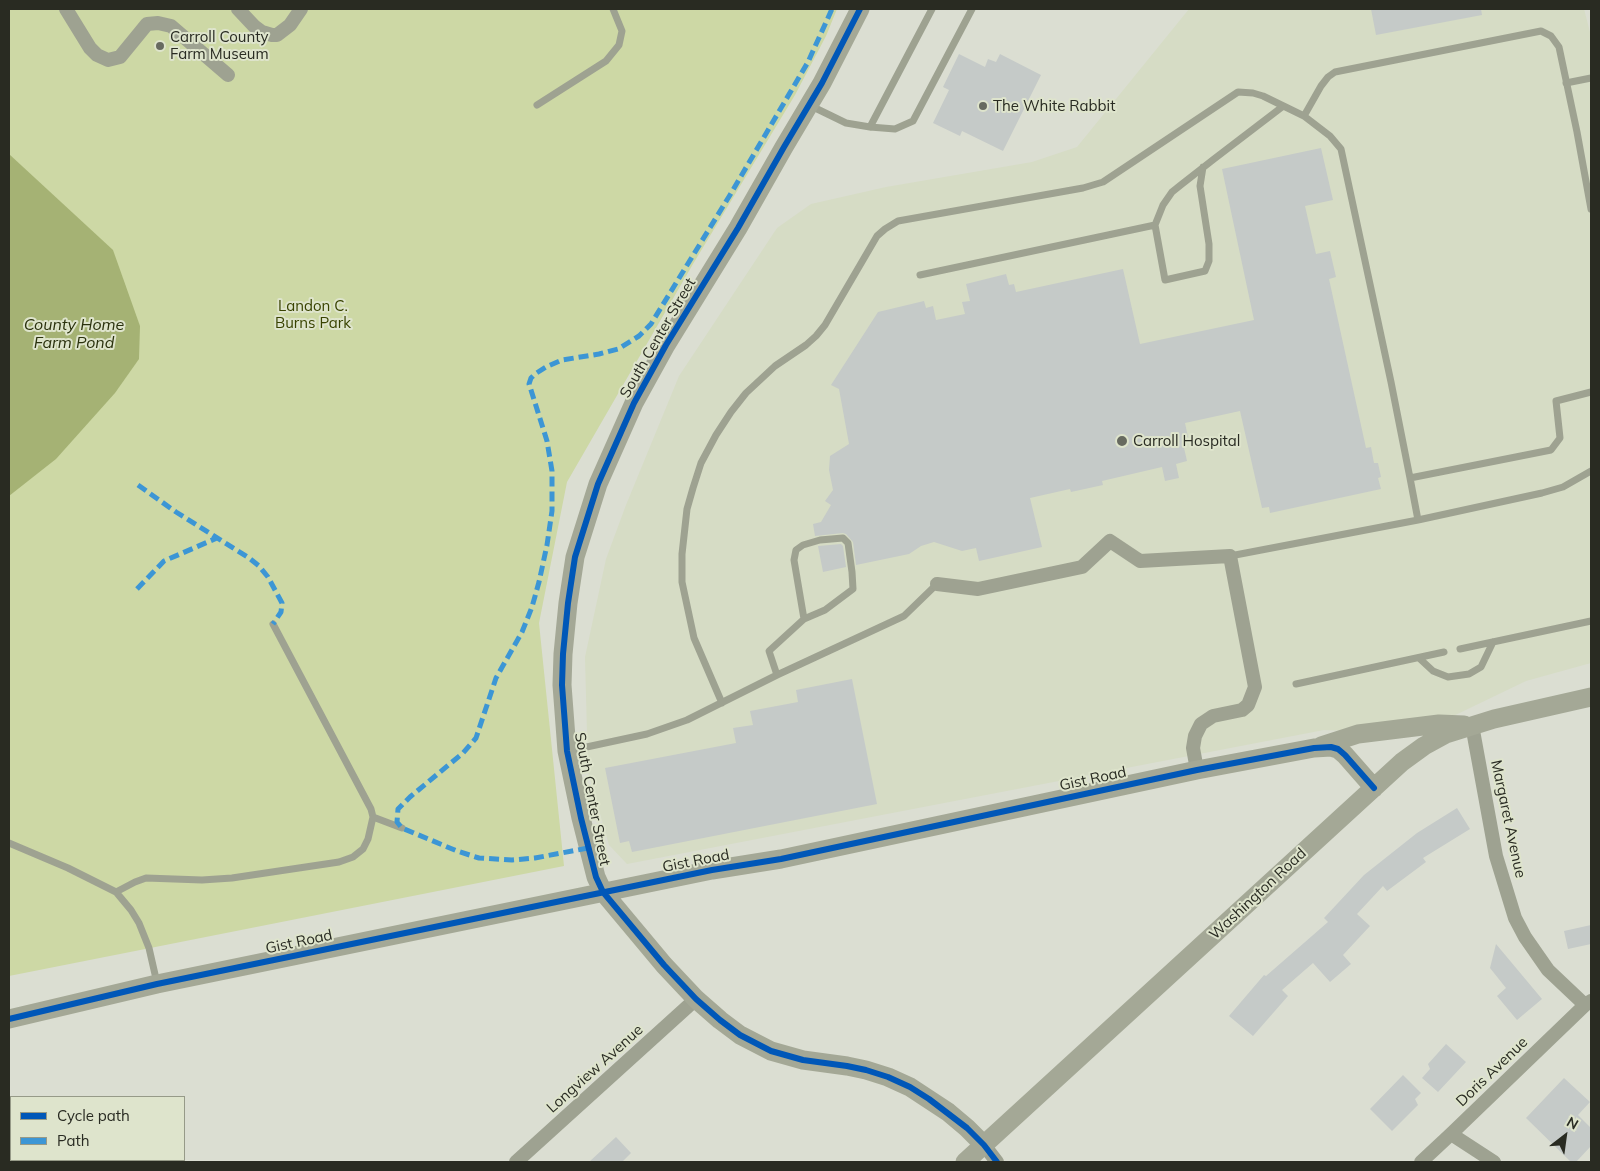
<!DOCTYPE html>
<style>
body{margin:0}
#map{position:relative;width:1600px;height:1171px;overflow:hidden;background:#dbded2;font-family:Mulish,sans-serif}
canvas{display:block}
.frame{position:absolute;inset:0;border:10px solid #292b22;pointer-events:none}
.legend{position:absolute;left:10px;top:1096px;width:175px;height:65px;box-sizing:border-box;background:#dee4cc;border:1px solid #969a88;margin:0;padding:6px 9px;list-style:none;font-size:15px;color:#292b22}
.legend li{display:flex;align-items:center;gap:10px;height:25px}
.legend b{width:25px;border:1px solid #969a88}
.north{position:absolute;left:1540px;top:1111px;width:50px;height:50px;-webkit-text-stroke:4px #dee4cc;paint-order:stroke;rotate:30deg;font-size:14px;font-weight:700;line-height:20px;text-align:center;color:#292b22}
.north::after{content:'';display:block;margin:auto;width:18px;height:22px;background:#292b22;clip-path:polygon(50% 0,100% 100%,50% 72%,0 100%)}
</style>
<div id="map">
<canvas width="1600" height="1171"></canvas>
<div class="frame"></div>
<ul class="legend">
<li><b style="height:6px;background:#0057b8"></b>Cycle path</li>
<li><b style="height:6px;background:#3c96d5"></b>Path</li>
</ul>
<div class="north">N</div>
</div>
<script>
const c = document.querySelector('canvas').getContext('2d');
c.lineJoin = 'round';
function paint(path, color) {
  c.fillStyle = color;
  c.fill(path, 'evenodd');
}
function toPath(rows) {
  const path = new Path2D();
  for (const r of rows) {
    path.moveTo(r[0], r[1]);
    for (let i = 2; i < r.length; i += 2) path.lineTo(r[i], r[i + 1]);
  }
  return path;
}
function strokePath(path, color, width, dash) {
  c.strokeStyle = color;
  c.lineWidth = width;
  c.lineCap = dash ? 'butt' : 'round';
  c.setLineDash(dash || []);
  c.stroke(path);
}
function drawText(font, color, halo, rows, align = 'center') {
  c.font = font + ' Mulish,sans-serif';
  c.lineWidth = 4;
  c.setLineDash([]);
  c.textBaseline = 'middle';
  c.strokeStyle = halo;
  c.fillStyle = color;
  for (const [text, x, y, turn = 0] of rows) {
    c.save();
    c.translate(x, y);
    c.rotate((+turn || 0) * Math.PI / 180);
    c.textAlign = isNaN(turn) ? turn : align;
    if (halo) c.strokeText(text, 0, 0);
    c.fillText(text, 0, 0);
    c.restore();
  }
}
paint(toPath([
 [1189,9,1584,9,1591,36,1591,663,1526,681,1416,734,1324,730,627,864,609,845,588,772,585,657,606,559,626,505,679,376,777,228,811,204,886,187,1032,162,1077,147]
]), '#d6dcc5');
paint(toPath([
 [9,9,837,9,826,36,795,95,693,264,567,482,539,623,564,866,9,976]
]), '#cdd8a5');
paint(toPath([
 [9,154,113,250,140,326,139,359,115,393,56,459,9,496]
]), '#a5b274');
paint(toPath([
 [1371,9,1481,9,1482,15,1376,35],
 [959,54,985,67,988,59,996,62,1000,54,1041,75,1003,151,962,131,960,136,933,123,949,90,943,87],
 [1321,148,1333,200,1305,206,1316,254,1330,251,1336,277,1329,279,1366,448,1371,447,1374,463,1378,463,1381,477,1378,478,1381,489,1270,513,1269,507,1262,508,1240,411,1185,423,1188,437,1182,439,1187,461,1176,464,1179,478,1165,481,1162,467,1102,481,1103,485,1071,492,1070,489,1030,498,1042,547,979,561,976,548,962,551,934,542,921,546,909,554,856,565,853,542,846,534,843,533,815,536,813,524,821,522,831,505,825,501,833,490,829,470,830,456,849,444,839,389,831,385,878,312,924,301,926,308,933,306,936,320,965,314,962,302,970,301,966,284,1006,274,1009,285,1014,284,1016,292,1123,269,1140,344,1254,320,1222,169],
 [841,544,843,546,846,567,823,572,818,546],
 [852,679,877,804,632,852,629,841,620,843,605,768,736,743,733,728,753,725,750,711,798,702,796,690],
 [1457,808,1470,829,1423,858,1426,862,1387,891,1383,886,1357,914,1370,926,1343,955,1351,964,1330,982,1313,963,1282,990,1288,996,1253,1036,1229,1016,1264,975,1266,976,1328,922,1324,918,1364,875,1417,833],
 [1591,925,1591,944,1568,949,1564,931],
 [1496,944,1542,999,1517,1020,1497,996,1506,988,1490,968],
 [1446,1044,1466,1062,1438,1092,1422,1078,1430,1069,1428,1064],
 [1403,1075,1421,1093,1415,1099,1418,1105,1392,1131,1370,1109],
 [1564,1078,1590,1102,1578,1115,1591,1128,1591,1146,1576,1162,1571,1162,1526,1118],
 [616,1137,631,1153,622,1162,589,1162]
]), '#c5cac8');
strokePath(toPath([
 [1566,83,1591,78],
 [537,105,606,61,619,45,622,31,613,9],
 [809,105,846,123,870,127,895,129,913,121,972,9],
 [1304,116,1321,86,1328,77,1335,72,1541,31,1551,36,1559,47,1577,132,1591,209],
 [870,127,932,9],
 [1203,167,1200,186,1209,244,1209,261,1205,271,1165,280,1155,225,1163,205,1172,192,1182,184,1214,159,1282,107],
 [920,275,1155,225],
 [1410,478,1418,520],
 [1230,556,1418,520,1542,493,1563,487,1591,471],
 [1460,649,1591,621],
 [1419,658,1433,671,1448,677,1469,674,1481,667,1493,642],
 [777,675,769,651,804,619,825,610,853,589,852,572,848,543,843,538,820,540,803,545,796,550,794,560,804,619],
 [1296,684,1444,652],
 [722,703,694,638,682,582,682,554,687,509,693,488,701,463,716,435,731,412,746,393,775,366,806,345,816,336,825,325,877,236,885,229,898,221,1083,188,1103,182,1238,92,1253,93,1263,96,1304,116,1330,136,1341,149,1391,382,1410,478,1551,450,1560,438,1556,401,1591,392],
 [568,751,647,734,687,720,777,675,904,616,937,584],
 [373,817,402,828],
 [9,843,68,868,116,892,131,910,139,923,149,948,157,983],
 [116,892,135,882,146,878,202,880,232,878,339,862,353,857,363,849,368,839,373,817,371,809,273,624]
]), '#9ea291', 7);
strokePath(toPath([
 [66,9,90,48,97,55,108,60,120,57,147,24,158,23,171,26,228,75],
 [238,9,254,26,262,32,272,35,277,35,290,25,301,9],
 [937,584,978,589,1082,567,1110,541,1140,561,1230,556,1255,687,1248,705,1242,710,1213,716,1201,724,1195,736,1193,748,1197,770],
 [1472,725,1496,856,1515,918,1525,937,1548,970,1585,1005],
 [1451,1134,1494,1162],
 [984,1145,997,1162],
 [516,1162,696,999],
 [1421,1162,1451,1134,1585,1005,1591,1001]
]), '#9ea291', 14);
strokePath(toPath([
 [860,9,822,83,784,147,738,228,666,345,634,403,598,484,575,557,568,603,563,654,562,685,567,751,581,818,596,877,603,892,664,965,696,999,720,1020,740,1035,771,1051,803,1060,847,1066,866,1070,888,1077,910,1087,948,1112,967,1128,984,1145],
 [1321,746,1358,734,1439,724,1464,725],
 [9,1019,157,984,712,870,781,859,1197,770,1314,748,1331,747,1338,749,1345,755,1374,788],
 [965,1162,1402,762,1424,746,1446,734,1494,719,1591,697]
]), '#a4a896', 19);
strokePath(toPath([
 [138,485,176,512,249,558,259,566,268,577,282,603,281,612,273,624],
 [137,589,164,561,217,538],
 [588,848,535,858,512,860,479,858,457,851,402,828,397,822,398,809,410,797,463,753,476,738,496,678,522,632,532,607,539,582,547,545,552,511,552,471,547,441,531,390,529,384,531,378,535,374,546,367,562,360,599,354,618,349,639,336,651,324,730,195,808,62,832,9]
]), '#3c96d5', 5, [10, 5]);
strokePath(toPath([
 [860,9,822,83,784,147,738,228,666,345,634,403,598,484,575,557,568,603,563,654,562,685,567,751,581,818,596,877,603,892,664,965,696,999,720,1020,740,1035,771,1051,803,1060,847,1066,866,1070,888,1077,910,1087,929,1099,967,1128,984,1145,997,1162],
 [9,1019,157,984,712,870,781,859,1197,770,1314,748,1331,747,1338,749,1345,755,1374,788]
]), '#0057b8', 6);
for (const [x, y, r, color] of [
 [160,46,5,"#676a60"],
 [983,106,5,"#676a60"],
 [1122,441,6,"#676a60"]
]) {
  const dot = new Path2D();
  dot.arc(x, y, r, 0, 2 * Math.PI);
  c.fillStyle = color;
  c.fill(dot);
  strokePath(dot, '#dee4cc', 2);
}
drawText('15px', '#292b22', '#dee4cc', [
 ["Carroll County",170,37],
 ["Farm Museum",170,54],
 ["The White Rabbit",993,106],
 ["Carroll Hospital",1133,441]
], 'left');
drawText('15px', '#394301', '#dee4cc', [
 ["Landon C.",313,306],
 ["Burns Park",313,323]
]);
drawText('15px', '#292b22', '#dee4cc', [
 ["South Center Street",658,338,-60],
 ["Gist Road",1093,779,-12],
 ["South Center Street",592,799,79],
 ["Margaret Avenue",1508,819,78],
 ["Gist Road",696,861,-11],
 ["Washington Road",1258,894,-43],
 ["Gist Road",299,942,-12],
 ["Longview Avenue",595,1069,-42],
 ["Doris Avenue",1492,1072,-44]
]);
drawText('italic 16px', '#2a310d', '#dee4cc', [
 ["County Home",74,325],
 ["Farm Pond",74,343]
]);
</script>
